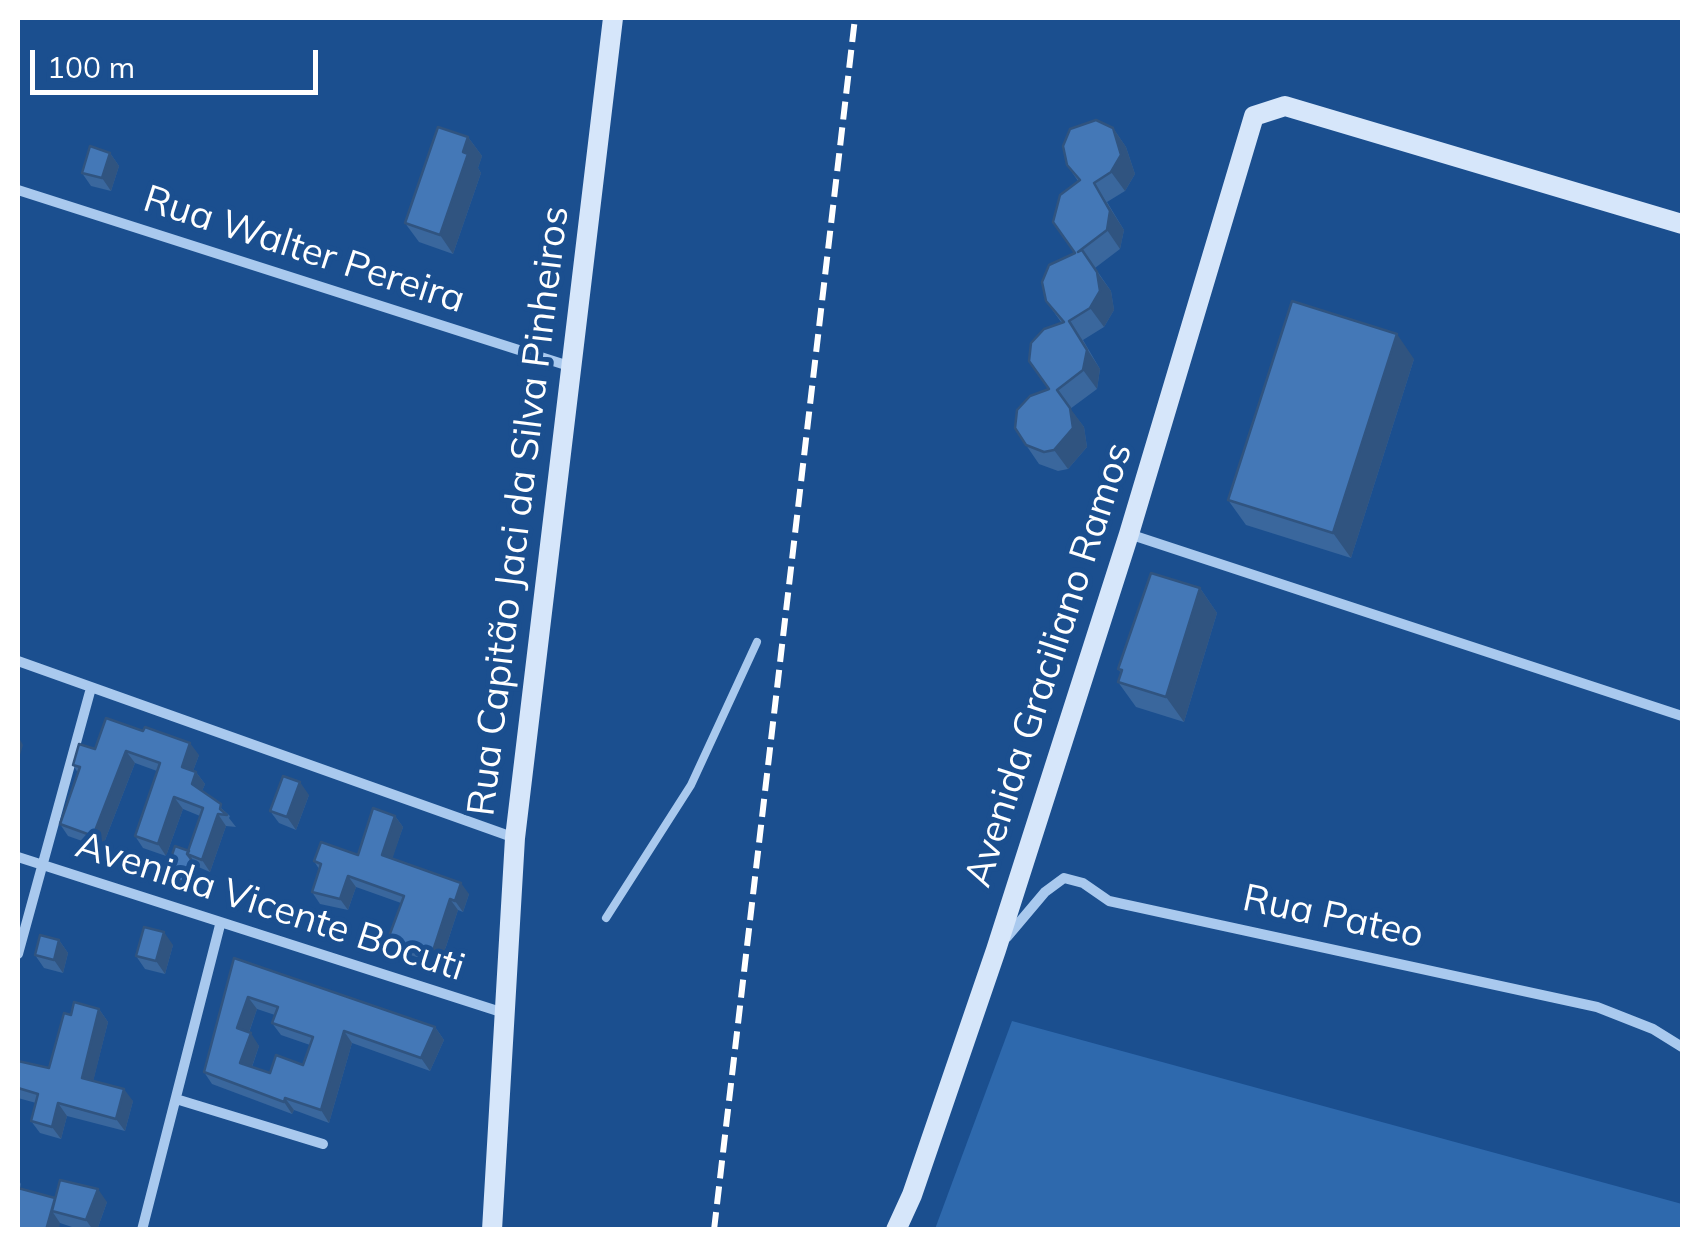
<!DOCTYPE html>
<meta charset="utf-8">
<style>
body{margin:0}
#map{position:relative;width:1700px;height:1247px;overflow:hidden;background:#1b4f8f;font-family:Mulish,sans-serif}
canvas{display:block}
.frame{position:absolute;inset:0;border:20px solid #fff;pointer-events:none}
.scale{position:absolute;left:30px;top:50px;width:288px;height:45px;box-sizing:border-box;border:5px solid #fff;border-top:0;padding-left:12px;font-size:30px;line-height:35px;white-space:nowrap;color:#fff;-webkit-text-stroke:8px #1b4f8f;paint-order:stroke}
</style>
<div id="map">
<canvas width="1700" height="1247"></canvas>
<div class="frame"></div>
<div class="scale">100 m</div>
</div>
<script>
const c = document.querySelector('canvas').getContext('2d');
c.lineJoin = 'round';
function paint(path, color) {
  c.fillStyle = color;
  c.fill(path, 'evenodd');
}
function toPath(rows) {
  const path = new Path2D();
  for (const r of rows) {
    path.moveTo(r[0], r[1]);
    for (let i = 2; i < r.length; i += 2) path.lineTo(r[i], r[i + 1]);
  }
  return path;
}
function strokePath(path, color, width, dash) {
  c.strokeStyle = color;
  c.lineWidth = width;
  c.lineCap = dash ? 'butt' : 'round';
  c.setLineDash(dash || []);
  c.stroke(path);
}
function drawText(font, color, halo, rows, align = 'center') {
  c.font = font + ' Mulish,sans-serif';
  c.lineWidth = 10;
  c.setLineDash([]);
  c.textBaseline = 'middle';
  c.strokeStyle = halo;
  c.fillStyle = color;
  for (const [text, x, y, turn = 0] of rows) {
    c.save();
    c.translate(x, y);
    c.rotate((+turn || 0) * Math.PI / 180);
    c.textAlign = isNaN(turn) ? turn : align;
    if (halo) c.strokeText(text, 0, 0);
    c.fillText(text, 0, 0);
    c.restore();
  }
}
paint(toPath([
 [1012,1021,1682,1204,1682,1229,935,1229]
]), '#2e69ad');
strokePath(toPath([
 [606,918,691,785,757,642]
]), '#a9c9ee', 8);
strokePath(toPath([
 [18,190,572,367],
 [1129,534,1682,716],
 [18,661,515,838],
 [18,857,504,1013],
 [1007,937,1045,892,1064,878,1083,883,1109,901,1597,1007,1653,1029,1682,1047],
 [18,954,91,688],
 [176,1099,323,1144],
 [142,1230,220,925]
]), '#a9c9ee', 10);
strokePath(toPath([
 [492,1230,515,838,613,18],
 [896,1230,912,1195,996,950,1129,534,1254,116,1285,106,1682,224]
]), '#d6e6fa', 20);
strokePath(toPath([
 [714,1230,855,18]
]), '#fff', 6, [18, 8]);
paint(toPath([
 [1113,128,1126,147,1135,174,1125,191,1107,202,1124,230,1120,249,1095,268,1111,291,1114,310,1104,327,1083,340,1100,369,1097,389,1070,409,1084,427,1087,447,1068,469,1058,471,1039,464,1026,445,1049,390,1061,322,1046,301,1075,253,1078,181,1067,165],
 [468,137,482,156,478,168,481,173,453,254,419,242,405,223],
 [110,153,119,166,111,191,91,186,82,173],
 [1414,359,1351,558,1246,525,1228,500],
 [1200,588,1217,613,1184,722,1136,707,1118,682,1121,673,1118,669],
 [95,749,199,755,193,771,196,772,205,784,202,791,230,816,229,818,236,827,226,826,210,872,196,866,188,889,170,882,165,876,189,851,200,816,183,809,166,856,143,848,135,836,157,771,135,763,102,848,68,836,60,824,78,773,73,765],
 [309,795,296,830,279,823,270,811],
 [395,816,403,827,392,858,469,894,463,912,458,910,440,965,396,950,388,939,401,903,356,887,348,910,320,904,312,892,319,869,314,861,358,855],
 [59,940,68,953,63,973,44,968,35,955],
 [173,945,165,974,145,969,136,956],
 [234,958,435,1027,444,1040,430,1071,352,1043,329,1123,294,1110,292,1114,212,1084,204,1072],
 [257,1009,275,1015,272,1023,281,1035,310,1045,303,1065,270,1073,252,1067,259,1046,249,1033],
 [99,1009,108,1022,93,1081,133,1101,125,1131,67,1116,61,1139,40,1133,31,1121,36,1103,18,1098,18,1061,49,1068,71,1015],
 [18,1179,21,1184,20,1189,55,1198,107,1202,97,1230,81,1230,60,1223,18,1230]
]), '#3a679d');
paint(toPath([
 [1113,128,1126,147,1135,174,1125,191,1111,172],
 [468,137,482,156,478,168,481,173,453,254,440,235],
 [110,153,119,166,111,191,102,178],
 [1094,183,1124,230,1120,249,1107,230],
 [1097,272,1111,291,1114,310,1104,327,1090,308],
 [1069,321,1100,369,1097,389,1083,370],
 [1397,334,1414,359,1351,558,1333,533],
 [1070,408,1084,427,1087,447,1068,469,1054,450],
 [1200,588,1217,613,1184,722,1166,697],
 [18,736,23,745,18,762],
 [190,743,199,755,190,779,182,767],
 [126,751,135,763,102,848,93,836],
 [196,772,205,784,200,796,192,784],
 [300,782,309,795,296,830,287,817],
 [174,797,183,809,166,856,158,844],
 [218,814,226,826,210,872,202,860],
 [395,816,403,827,390,866,382,855],
 [191,859,196,866,188,889,183,882],
 [348,876,356,887,348,910,340,899],
 [461,883,469,894,463,912,455,901],
 [450,899,458,910,440,965,432,954],
 [164,932,173,945,165,974,156,961],
 [59,940,68,953,63,973,54,960],
 [248,997,257,1009,246,1041,237,1028],
 [99,1009,108,1022,91,1090,82,1078],
 [435,1027,444,1040,430,1071,421,1058],
 [344,1031,352,1043,329,1123,321,1110],
 [251,1033,259,1046,249,1075,240,1063],
 [124,1089,133,1101,125,1131,116,1119],
 [285,1098,294,1110,292,1114,284,1102],
 [58,1103,67,1116,61,1139,52,1127],
 [98,1189,107,1202,97,1230,93,1230,86,1220],
 [52,1211,60,1223,59,1230,46,1230]
]), '#305480');
const building = toPath([
 [1096,120,1113,128,1121,155,1111,172,1094,183,1110,211,1107,230,1078,252,1082,250,1097,272,1100,291,1090,308,1069,321,1087,350,1083,370,1057,390,1070,408,1073,428,1054,450,1044,452,1026,445,1015,428,1017,410,1030,396,1049,389,1029,361,1031,343,1044,329,1064,322,1046,301,1042,282,1049,265,1075,253,1053,222,1060,195,1080,180,1067,165,1063,146,1070,129,1096,120],
 [438,127,468,137,463,152,468,154,440,235,405,223,438,127],
 [90,146,110,153,102,178,82,173,90,146],
 [1292,301,1397,334,1333,533,1228,500,1292,301],
 [1151,573,1200,588,1166,697,1118,682,1122,670,1118,669,1151,573],
 [106,718,143,731,145,727,190,743,182,767,196,772,192,784,221,804,220,809,227,815,218,814,202,860,187,854,203,808,174,797,158,844,135,836,160,763,126,751,93,836,60,824,80,767,73,765,79,744,95,749,106,718],
 [283,776,300,782,287,817,270,811,283,776],
 [373,808,395,816,382,855,461,883,455,901,450,899,432,954,388,939,404,896,348,876,340,899,312,892,321,864,314,861,321,842,358,855,373,808],
 [175,846,189,851,187,854,191,859,183,882,165,876,175,846],
 [144,927,164,932,156,961,136,956,144,927],
 [40,935,59,940,54,960,35,955,40,935],
 [234,958,435,1027,421,1058,344,1031,321,1110,285,1098,284,1102,204,1072,234,958],
 [248,997,278,1007,272,1023,313,1037,303,1065,276,1055,270,1073,240,1063,251,1033,237,1028,248,997],
 [74,1002,99,1009,82,1078,124,1089,116,1119,58,1103,52,1127,31,1121,38,1094,18,1088,18,1061,49,1068,64,1013,71,1015,74,1002],
 [60,1180,98,1189,86,1220,52,1211,60,1180],
 [18,1188,55,1198,46,1230,18,1230,18,1188]
]);
paint(building, '#4478b7');
strokePath(building, '#305480', 2.5);
drawText('38px', '#fff', '#1b4f8f', [
 ["Rua Walter Pereira",304,250,18],
 ["Rua Capitão Jaci da Silva Pinheiros",519,511,-83],
 ["Avenida Graciliano Ramos",1049,665,-72],
 ["Avenida Vicente Bocuti",270,907,18],
 ["Rua Pateo",1333,917,12]
]);
</script>
